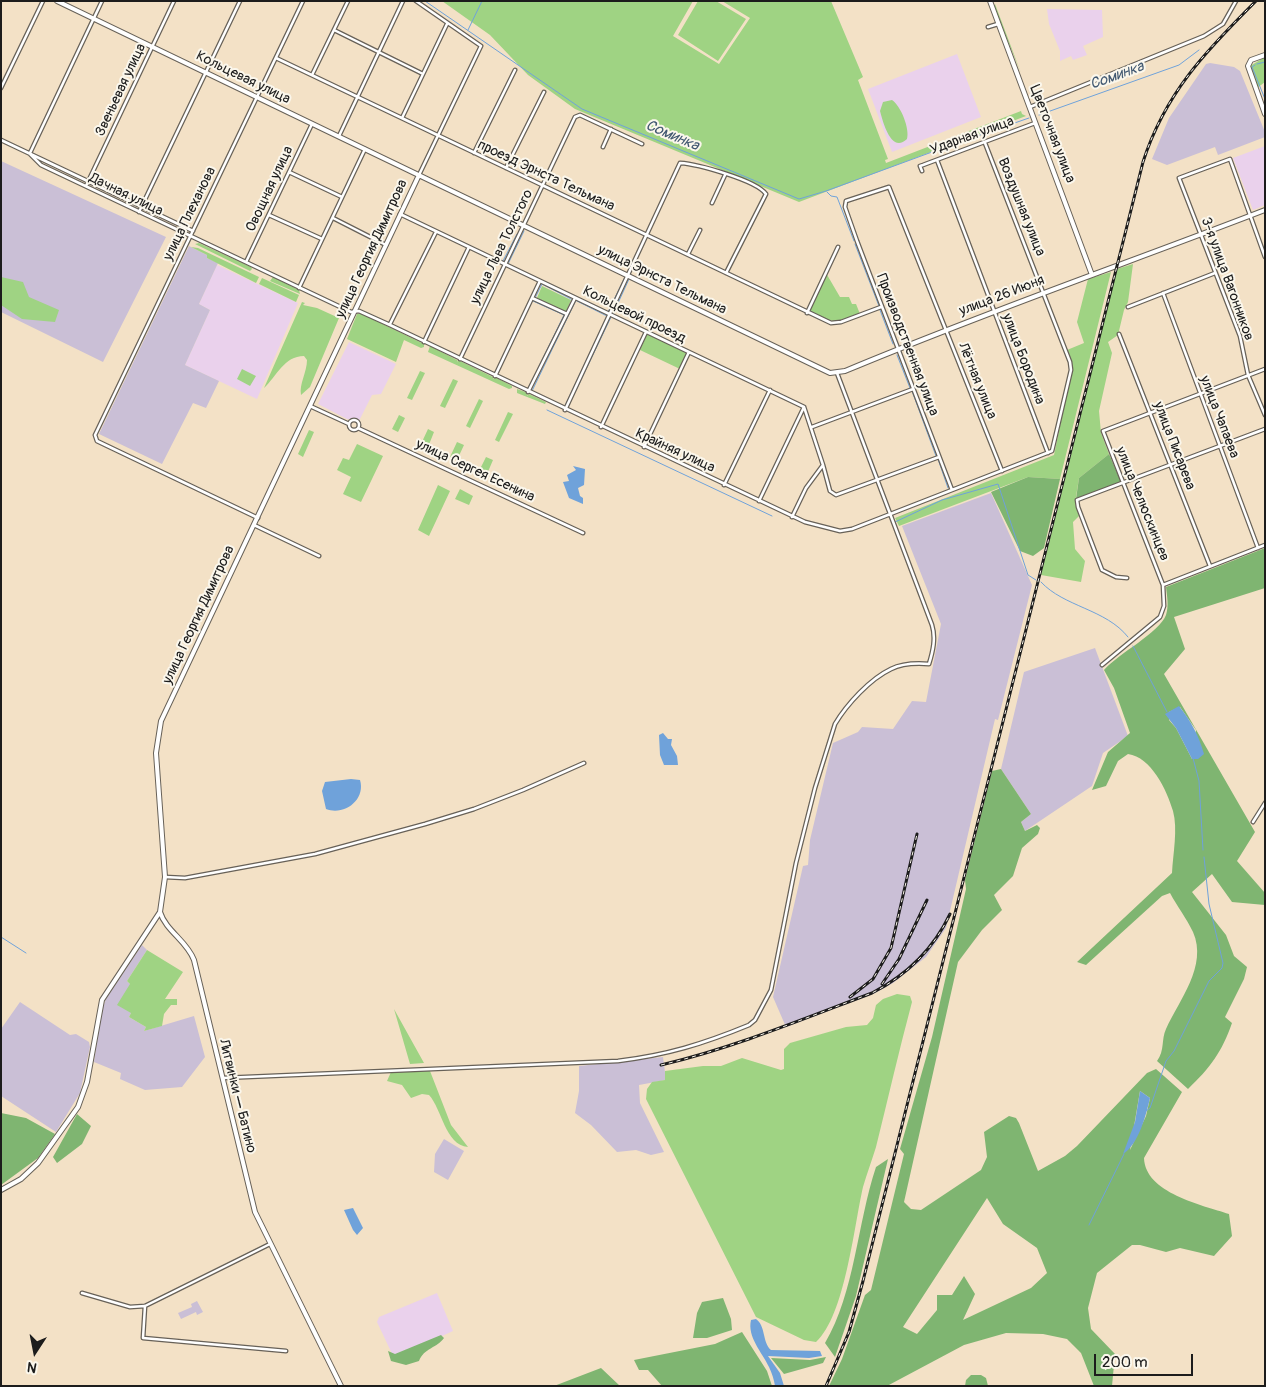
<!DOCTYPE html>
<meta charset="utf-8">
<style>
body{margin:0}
#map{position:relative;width:1266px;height:1387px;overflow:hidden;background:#f3e1c6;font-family:Pangolin,sans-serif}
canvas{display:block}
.frame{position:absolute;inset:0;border:2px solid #1c1c1c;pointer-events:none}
.north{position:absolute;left:10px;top:1327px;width:50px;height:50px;-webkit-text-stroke:4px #fbf7ec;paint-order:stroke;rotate:191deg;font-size:14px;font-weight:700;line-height:20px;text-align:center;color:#1c1c1c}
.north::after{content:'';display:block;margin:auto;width:18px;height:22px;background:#1c1c1c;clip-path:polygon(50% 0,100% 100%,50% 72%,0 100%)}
.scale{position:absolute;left:1094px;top:1354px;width:99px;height:22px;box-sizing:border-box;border:2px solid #1c1c1c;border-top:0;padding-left:6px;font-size:15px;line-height:18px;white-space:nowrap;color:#1c1c1c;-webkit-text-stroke:4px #fbf7ec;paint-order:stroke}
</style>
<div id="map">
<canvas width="1266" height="1387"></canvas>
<div class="frame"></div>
<div class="north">N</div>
<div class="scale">200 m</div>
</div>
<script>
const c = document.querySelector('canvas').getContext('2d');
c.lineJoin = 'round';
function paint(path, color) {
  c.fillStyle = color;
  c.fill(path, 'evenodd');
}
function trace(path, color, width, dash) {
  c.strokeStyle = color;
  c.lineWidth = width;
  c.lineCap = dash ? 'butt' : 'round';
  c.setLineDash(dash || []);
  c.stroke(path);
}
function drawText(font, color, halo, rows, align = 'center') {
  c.font = font + ' Pangolin,sans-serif';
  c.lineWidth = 4;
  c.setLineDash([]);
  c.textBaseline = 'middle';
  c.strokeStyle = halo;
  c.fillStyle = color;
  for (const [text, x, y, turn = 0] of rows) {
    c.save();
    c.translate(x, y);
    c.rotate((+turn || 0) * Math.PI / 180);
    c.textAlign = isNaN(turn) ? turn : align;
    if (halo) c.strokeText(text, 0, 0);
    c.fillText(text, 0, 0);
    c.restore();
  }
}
const built = new Path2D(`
 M1047 9 1102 10 1103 37 1083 46 1087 55 1073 60 1071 56 1060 61V51L1049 24Z
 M957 54 981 117 892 152 868 89Z
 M1265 146V205L1253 210 1233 158Z
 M217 265 298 303 257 399 185 365 210 310 199 304Z
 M349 342 396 364 381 394 372 395 359 421 347 419 318 404Z
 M437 1293 453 1331 394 1358 377 1322 379 1317Z`);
const industrial = new Path2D(`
 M1210 63 1234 67 1240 71 1265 132V137L1218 155 1215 147 1167 165 1152 159 1169 118 1206 64Z
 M1 161 166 237 103 362 1 312Z
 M189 246 207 255V258L218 263 199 304 210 310 185 365 219 381 206 408 193 403 162 464 99 434Z
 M991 493 1032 585 998 720 995 719 946 928 926 957 893 983 875 993 786 1027 773 997 803 866 808 865 810 840 833 743 858 732 862 727 893 729 912 701 926 702 941 624 902 526Z
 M1095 648 1128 736 1103 753 1092 786 1025 831 1021 822 1031 814 1001 769 1024 672Z
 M142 945 147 950 127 981 130 984 131 1013 129 1017 146 1027 144 1031 194 1016 205 1057 182 1087 145 1090 120 1079 121 1073 94 1062 101 1013 106 999Z
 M20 1002 70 1035 76 1034 89 1042 90 1047 80 1093 56 1132 1 1096V1029Z
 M663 1057 666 1080 639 1085 640 1103 664 1152 651 1155 636 1150 617 1152 591 1125 575 1113 579 1091V1066Z
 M444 1139 464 1151 448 1180 434 1172 435 1154Z
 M197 1301 203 1312 197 1315 196 1312 181 1319 178 1313 192 1307 191 1304Z`);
const green = new Path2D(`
 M442 1H693L673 36 719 64 750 18 722 1H831L863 77 858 80 888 159 885 160 886 163 1021 111 1022 114 1026 116 799 202 575 109 528 75 490 35Z
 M698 1H716L746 19 718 61 678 35Z
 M995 4 1021 73 994 7Z
 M1265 57V82L1257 88 1250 66Z
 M892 100C901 106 910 129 907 139 891 154 883 122 880 111L883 102Z
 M199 243 251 267 252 269 250 271 195 244Z
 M191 247 198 248 259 277 256 283 207 258V255Z
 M1133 264 1128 302 1124 310 1118 335 1108 342 1112 353 1099 411 1101 433 1109 454 1079 478 1075 503 1079 516 1073 522 1075 549 1085 561 1081 582 1041 575 1117 269Z
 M1111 272 1060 479 1028 477 899 526 895 518 1054 455 1072 368 1067 350 1084 343 1077 322 1088 279Z
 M826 273 840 297H849L852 304H856L860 314C834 324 834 323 809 312Z
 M1 277 23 282 29 297 59 310 55 322 22 319 1 305Z
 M273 277 299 290 300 294 270 281Z
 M262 278 299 295 296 302 259 284Z
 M542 286 571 300 566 312 537 298Z
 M302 302 305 303 303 305 317 308 339 318 310 387 301 395C299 384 307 372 307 360L304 356C284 356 277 376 264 388Z
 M357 314H362L424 344V347L421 348 404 340 396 362 347 339Z
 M647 334 687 353 680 369 640 350Z
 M430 346 457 360V362L458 360 493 377V379L495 377 512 386V388L509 389 428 352Z
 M242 369 256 376 250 386 237 379Z
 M420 371 425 373 412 400 407 398Z
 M453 379 458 381 445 408 440 406Z
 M517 389 528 393 527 396 529 394 546 402 545 404 517 393Z
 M479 399 483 401 470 428 466 426Z
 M508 412 513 414 499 442 495 440Z
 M399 415 405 418 398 432 392 429Z
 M428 429 434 432 428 447 421 444Z
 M309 430 314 432 303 457 298 454Z
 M457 442 464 445 457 460 450 457Z
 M357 444 383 456 361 502 343 494 351 477 337 470 343 458 349 460Z
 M486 457 493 460 487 474 479 471Z
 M438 485 450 491 429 536 418 530Z
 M460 489 473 496 469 505 455 499Z
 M147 950 183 972 165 999H177V1005H171L164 1014 162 1026 144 1031 146 1027 129 1017 131 1013 117 1005 130 984 127 981Z
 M897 994 910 996 912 1002C899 1050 888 1099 876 1147 872 1160 867 1173 863 1187 854 1226 845 1316 816 1342L804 1340 756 1317 646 1099 647 1089 652 1082 665 1080V1071L703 1066H721L742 1058 781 1070 784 1069V1049L790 1043 846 1027 867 1025 873 1018 876 1005 883 999Z
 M394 1009 424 1063 410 1064Z
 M430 1071 451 1125 468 1147C445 1145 442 1109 429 1095L422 1094 411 1098 402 1085 387 1081 391 1072Z`);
const forest = new Path2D(`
 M1109 454 1121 482 1076 499 1079 478Z
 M1028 477 1060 479 1044 548 1033 556 1020 551 991 492Z
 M1265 548V588L1174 617 1185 649 1164 674 1255 832 1237 861 1265 893V905L1232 902 1212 874 1192 892 1226 935 1234 956 1247 967 1244 979 1225 1017 1232 1023C1222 1052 1210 1068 1188 1089L1157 1061C1165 1050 1161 1040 1166 1029 1179 1000 1208 966 1193 932 1187 919 1177 906 1170 893L1162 896 1086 965 1077 962 1172 873C1173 854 1178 829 1173 811 1167 790 1151 757 1128 754L1118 761 1106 786 1092 790 1108 752 1130 733 1114 688 1104 670C1119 653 1159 633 1166 615 1169 606 1167 596 1166 587ZM1180 707 1196 730 1192 759 1176 728 1169 720V712Z
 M1001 769 1031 814 1021 822 1025 831 1037 825 1040 828 1038 834 1022 848 1013 876 994 895 1002 910 982 930 958 962 904 1202 911 1209 921 1210 981 1170 987 1157 984 1132 1009 1116 1016 1118 1019 1123 1038 1171 1065 1156 1077 1146 1147 1073 1156 1069 1182 1092 1144 1158C1145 1193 1202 1205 1229 1214L1232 1236 1214 1256 1180 1248 1166 1252 1140 1245H1132L1097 1273 1088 1308 1091 1329 1115 1354 1112 1386H1094L1081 1353 1067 1339 1043 1334 1006 1333 964 1345 887 1386H829L842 1359 865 1295 871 1290 904 1154 900 1149 932 1037 966 889 965 880 992 771ZM1140 1091 1150 1098 1146 1116 1130 1150ZM987 1198 1003 1224 1037 1248 1047 1273 1031 1288 963 1320 975 1294 964 1276 952 1295H937V1310L917 1334 903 1327Z
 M1 1113 26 1118 55 1134 38 1158 1 1185Z
 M77 1114 91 1126 82 1144 57 1163 53 1157Z
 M888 1159 856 1296 835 1357 825 1343C855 1292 857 1224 876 1167Z
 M723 1298 731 1319 732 1330 707 1338H693L697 1313 702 1302Z
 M742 1332 767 1371 772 1386H662L648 1370H639L634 1360 715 1344Z
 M441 1335 444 1338C437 1348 424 1348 419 1361L406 1365 391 1361 388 1351 395 1354Z
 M826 1357 823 1363 784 1374 771 1358 810 1360Z
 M601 1368 620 1386H554Z
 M971 1375H981L986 1378 988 1386H965L966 1380Z`);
const water = new Path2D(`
 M573 466 585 469 584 485 578 488 580 496 583 498V504L569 498 563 482 569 481 567 475 576 470Z
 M1179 706C1191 721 1199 736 1204 754L1198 759H1192L1176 728 1165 714Z
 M663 733 668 739H672L671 745 677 756 678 765H664L660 755 659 735Z
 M351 779 360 780C366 800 344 816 326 809L322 791 325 782Z
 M1140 1091 1150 1098C1146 1115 1139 1144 1123 1154L1135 1122Z
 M353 1208 363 1228 357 1235 353 1230 344 1210Z
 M756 1319C766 1326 762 1342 771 1350L820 1351 822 1356 809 1358 768 1356 780 1373 784 1386H775C774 1380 772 1373 769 1367 762 1352 747 1337 751 1320Z`);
const stream = new Path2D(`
 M425 1 582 109 799 199 826 191 932 152
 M468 30 482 1
 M1257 64 1265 62
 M1255 65 1252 67 1265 99
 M1039 115 1179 65 1199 50
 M937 150 1029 118
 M827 192 831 196 837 197 854 241
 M855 244 879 306
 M503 261 517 234
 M508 264 524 231
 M535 298 542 284 573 300
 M880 310 893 344
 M608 312 625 277
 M613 314 629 279
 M897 355 910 388
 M528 389 564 315 533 301
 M532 391 575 302
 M912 391 936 456
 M565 406 607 316 575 300
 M568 407 611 317
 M547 410 772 516
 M938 459 948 488
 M895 522 942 500 998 484 1028 575 1036 580
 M1041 582C1064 607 1106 609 1128 637
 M1133 646 1167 712
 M1193 758 1199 781 1203 850
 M1 937 26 953
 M1146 1111 1150 1108 1166 1061 1174 1051 1209 981 1222 968 1223 963 1209 904 1204 857
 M1089 1225 1124 1154`);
const street = new Path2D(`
 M416 1 481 46 419 175
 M988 27 998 24
 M334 30 423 74
 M276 58 831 323 841 322 881 307
 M312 75 348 1
 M1 88 43 1
 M1030 107 1204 36 1223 24 1236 1
 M402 118 447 24
 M339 136 403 1
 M1 140 193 231
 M603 147 611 129
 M30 153 102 1
 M474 153 515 70
 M30 154 41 165 351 312 359 311 390 325 805 522 840 531 852 529 1052 451 1071 370 1070 362 985 143
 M937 160 1048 453
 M506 168 544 92
 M922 171 920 166 923 165 1035 123
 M289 172 342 197
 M86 186 174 1
 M712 203 725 175
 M139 212 240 1
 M400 214 804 407 823 465 806 488 792 517
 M269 215 322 239
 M333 218 386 245
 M688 254 700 230
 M1265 257 1230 159 1179 178 1240 336 1248 375 1265 415
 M246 262 312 124
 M299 288 365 149
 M1163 293 1258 548
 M532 298 567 314
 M1128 307 1215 273
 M807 313 838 247
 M390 324 436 232
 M1119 334 1210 566
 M424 342 469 247
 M460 359 575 117 580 115 642 144
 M495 376 540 281
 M528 392 575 298
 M310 406 349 424
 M565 410 680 163C697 164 756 180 766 194L726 273
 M349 425a5 5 0 1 1 10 0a5 5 0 1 1-10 0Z
 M601 427 646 332
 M812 427 913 389
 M358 428 583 533
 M644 447 689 352
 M823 465 830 491 836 495 939 457
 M724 485 770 390
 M952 490 857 241 845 207 846 201 889 187 1002 471
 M759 501 804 407
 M258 518 97 441 95 435 303 1
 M254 525 319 556
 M1127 578 1116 577 1102 570 1078 507 1077 500 1265 429
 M1163 585 1265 545
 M1102 665 1160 617 1164 606 1163 585 1103 431 1265 369
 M1253 822 1265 803
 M165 877 185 878 315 854 425 824 474 809 523 790 584 763
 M223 1078 618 1061C667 1055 703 1044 749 1025L755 1020 771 990 796 863 815 788 835 724C847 704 870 679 891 669 903 663 916 663 929 664 933 651 936 638 932 625L837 373
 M82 1293 130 1307 145 1306 270 1244
 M145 1306 143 1338 286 1351`);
const secondary = new Path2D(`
 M57 1 830 373 845 371C983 313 1125 264 1265 210
 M990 1 1092 275
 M1265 55 1251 60 1248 66 1265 114
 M160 912C166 931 187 941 194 960L255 1212 341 1386
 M1 1190 21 1179 38 1163 78 1107 87 1082 102 1000 160 912 165 877 156 753 161 721 419 175`);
const rail = new Path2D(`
 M882 984 899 959 927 900
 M850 997 873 979 891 948 917 834
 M661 1065C733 1048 803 1019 872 993 907 975 933 950 950 914
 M826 1386 849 1332 863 1281 1143 162C1165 93 1206 51 1256 1`);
const streetNames = [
 ["Кольцевая улица",243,78,26],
 ["Звеньевая улица",121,90,-65],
 ["Цветочная улица",1052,134,69],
 ["Ударная улица",972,136,-20],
 ["проезд Эрнста Тельмана",546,176,25],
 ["Овощная улица",270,189,-65],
 ["Дачная улица",126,195,26],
 ["Воздушная улица",1021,207,68],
 ["улица Плеханова",190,214,-64],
 ["улица Льва Толстого",502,247,-64],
 ["улица Георгия Димитрова",372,249,-65],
 ["3-я улица Вагонников",1227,279,70],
 ["улица Эрнста Тельмана",662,280,26],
 ["улица 26 Июня",1002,296,-21],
 ["Кольцевой проезд",634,315,26],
 ["Производственная улица",907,345,69],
 ["улица Бородина",1023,359,69],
 ["Лётная улица",977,381,68],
 ["улица Чапаева",1219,417,69],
 ["улица Писарева",1174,446,69],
 ["Крайняя улица",675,451,25],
 ["улица Сергея Есенина",475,471,25],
 ["улица Челюскинцев",1142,504,68],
 ["улица Георгия Димитрова",199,615,-65],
 ["Литвинки — Батино",237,1096,76]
];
const waterNames = [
 ["Соминка",1117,76,-20],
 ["Соминка",672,136,23]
];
paint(built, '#ead1ec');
paint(industrial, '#cabfd6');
paint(green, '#9fd383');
paint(forest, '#7fb571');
paint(water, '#6fa2da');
trace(stream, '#6fa2da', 1);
trace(street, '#676158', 5);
trace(secondary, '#676158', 6);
trace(street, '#fff', 2.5);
trace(secondary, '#fff', 4);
trace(rail, '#1c1c1c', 3);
trace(rail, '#fbf7ec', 1, [4]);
drawText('14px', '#1c1c1c', '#fbf7ec', streetNames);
drawText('italic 15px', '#415871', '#fbf7ec', waterNames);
</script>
